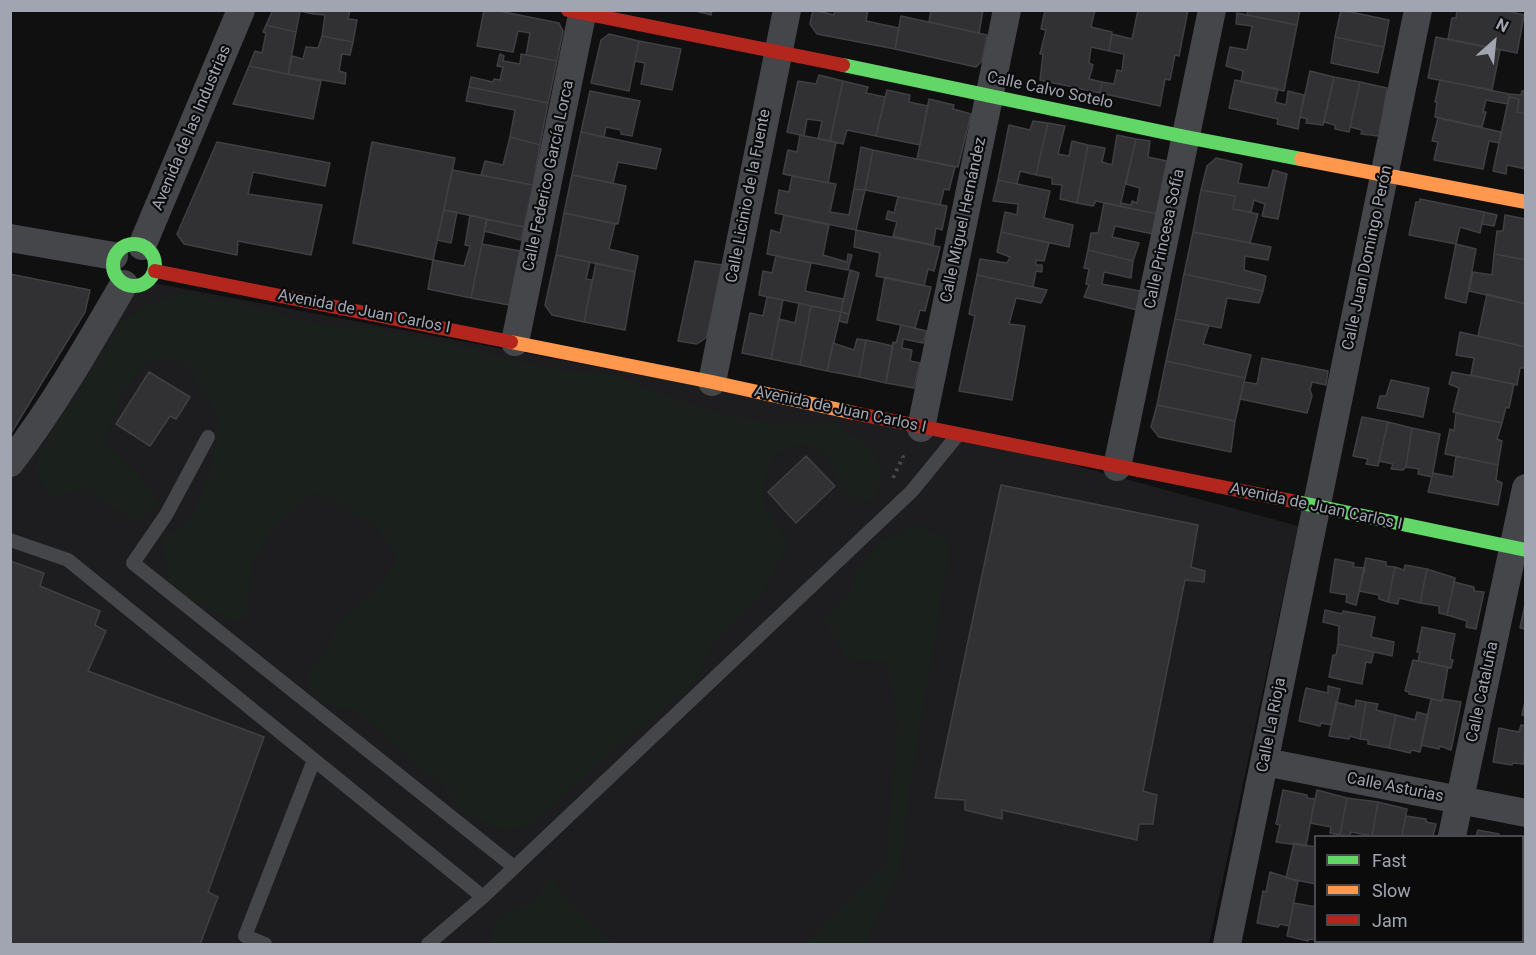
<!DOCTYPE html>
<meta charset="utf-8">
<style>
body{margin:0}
#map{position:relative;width:1536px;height:955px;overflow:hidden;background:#101011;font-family:Roboto,sans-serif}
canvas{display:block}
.frame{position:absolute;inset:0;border:12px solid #a1a5b2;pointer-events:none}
.legend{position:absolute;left:1314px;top:835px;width:210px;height:108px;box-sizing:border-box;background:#0b0b0c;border:2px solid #47494e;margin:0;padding:8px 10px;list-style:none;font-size:18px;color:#a1a5b2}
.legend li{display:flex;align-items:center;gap:12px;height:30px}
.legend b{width:30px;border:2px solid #47494e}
.north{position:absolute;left:1464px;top:12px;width:60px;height:60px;-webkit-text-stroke:4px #0b0b0c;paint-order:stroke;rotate:27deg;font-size:16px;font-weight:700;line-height:24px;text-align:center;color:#a1a5b2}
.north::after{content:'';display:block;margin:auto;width:21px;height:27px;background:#a1a5b2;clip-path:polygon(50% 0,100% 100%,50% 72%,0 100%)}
</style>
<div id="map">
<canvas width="1536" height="955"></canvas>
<div class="frame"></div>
<ul class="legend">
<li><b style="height:8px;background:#63d668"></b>Fast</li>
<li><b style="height:8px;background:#ff974d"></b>Slow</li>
<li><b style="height:8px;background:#b3261e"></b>Jam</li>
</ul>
<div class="north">N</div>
</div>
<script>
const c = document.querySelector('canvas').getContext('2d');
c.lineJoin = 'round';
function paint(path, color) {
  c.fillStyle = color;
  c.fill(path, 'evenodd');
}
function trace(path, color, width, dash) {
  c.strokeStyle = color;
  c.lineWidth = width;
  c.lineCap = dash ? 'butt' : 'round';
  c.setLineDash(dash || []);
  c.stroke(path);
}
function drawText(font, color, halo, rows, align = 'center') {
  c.font = font + ' Roboto,sans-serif';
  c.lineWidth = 4.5;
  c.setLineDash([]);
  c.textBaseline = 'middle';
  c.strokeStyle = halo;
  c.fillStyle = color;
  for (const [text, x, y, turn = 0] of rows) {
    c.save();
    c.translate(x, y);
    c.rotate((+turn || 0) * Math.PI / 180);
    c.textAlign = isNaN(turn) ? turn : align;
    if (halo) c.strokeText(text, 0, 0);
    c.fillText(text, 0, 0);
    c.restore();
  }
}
const built = new Path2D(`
 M148 282 975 438 1298 526 1209 944H11L10 463 137 287Z`);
const green = new Path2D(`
 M178 293 238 303 320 325 389 330 553 369 615 375 671 398 713 411 769 423H834L870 446 883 480 870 501 846 494 828 457 806 442 773 455C752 500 762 505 788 543L759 597 711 645 697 679 608 755 532 824 505 831 464 813 441 784 402 752 358 711 316 702 306 676 327 650 340 621 377 590 398 559 376 526 332 498 312 492 272 529 251 566 248 609 236 622 170 588 161 539 190 521 210 474 219 416 183 362 150 358 120 395 104 440 137 473 159 505 134 522 85 487 54 499 34 470 41 450 120 324 144 307Z
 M919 524 947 540V562L913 765 899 871 864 944H805L886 866 898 720 887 662 846 658 823 617 845 600 859 568 883 540Z
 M550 877 585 919 614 944H489L499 916 535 901Z`);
const building = new Path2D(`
 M273 10H314L313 14 300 11 296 32 266 25Z
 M314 10H350L348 19 357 20 353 42 322 36 325 15 313 14Z
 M484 10H494L559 23 563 31 557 61 526 55 530 33 518 31 513 52 477 46Z
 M692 10H712L711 15Z
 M813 10 834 15 835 10H868L866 21 899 28 895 49 817 34 810 24Z
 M931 10H983L979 33 929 22Z
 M1045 10H1095L1091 27 1112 32 1109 51 1091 47 1089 63 1093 65 1089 79 1102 82 1100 93 1040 80 1043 54H1040L1046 30 1041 29Z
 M1138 10H1188L1179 56 1175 55 1170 80 1165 79 1160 106 1100 93 1102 82 1114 84 1117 70 1122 71 1124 54 1109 51 1112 34 1132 39Z
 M1248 10H1300L1297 25 1247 15Z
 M1341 10 1389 20 1384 47 1335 37Z
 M1457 10H1503L1524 15 1517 53 1448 39 1452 18H1456Z
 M1237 13 1297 25 1284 91 1241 82 1243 71 1226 66 1230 47 1247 50 1252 26 1236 24Z
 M901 16 987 35 982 61 976 67 895 49Z
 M266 25 296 32 288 74 249 66 255 51 262 53 266 33 263 32Z
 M609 34 639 41 629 91 591 83 601 40Z
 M322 36 353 42 350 55 342 54 339 71 346 73 345 84 288 74 292 56 303 59 306 47 318 48Z
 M1335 37 1384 47 1378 73 1331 63Z
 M1436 37 1500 50 1492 90 1428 78Z
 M639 41 681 49 672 90 641 84 645 63 635 61Z
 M500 54 504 56 503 61 520 64 521 54 557 61 548 103 469 87 471 77 493 82 494 79 500 80 503 67 497 66Z
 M249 66 321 81 313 119 233 104Z
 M1310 71 1334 77 1323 125 1306 123 1307 119 1300 117Z
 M819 75 843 81 830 141 818 139 822 121 807 119 804 136 787 132 798 81 816 84Z
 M1334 77 1360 82 1349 132 1335 129V125L1324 122Z
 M1235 80 1278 89 1275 102 1286 105 1288 91 1304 95 1298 129 1277 124 1278 119 1229 108Z
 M1440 80 1509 94 1508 104 1486 100 1483 112H1486L1482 127 1435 117 1437 102H1435Z
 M843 81 868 87 866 93 885 97 876 136 847 130 843 144 830 141Z
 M1360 82 1387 88 1379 136 1361 134 1362 130 1350 127Z
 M469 87 548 103 540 145 510 137 515 110 466 101Z
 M887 90 910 95 909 102 928 106 920 145 876 136Z
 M590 91 640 101 632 136 621 134V130L606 127 604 137 581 132Z
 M1522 91H1526V114L1517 112 1519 99 1509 97V94L1521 95Z
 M1509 97 1519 99 1517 112 1526 114V169L1507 165 1506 174 1493 171Z
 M929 99 954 105 953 109 971 114 958 167 917 159Z
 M1438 118 1501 132 1499 143 1489 141 1483 169 1434 160 1438 142 1432 141Z
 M1033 121 1048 123 1036 175 1020 171 1017 184 998 180 1009 125 1030 130Z
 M1048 123 1065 126 1058 154 1069 156 1072 141 1088 145 1077 203 1060 199 1062 185 1052 184V178L1036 175Z
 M581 132 661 149 656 169 618 162 613 183 572 175Z
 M800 135 836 142 828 183 783 174 788 150 797 152Z
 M1117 135 1136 139 1120 206 1096 201 1093 206 1077 203 1088 145 1105 148 1102 162 1112 165Z
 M510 137 540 145 533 185 481 175 485 161 503 165Z
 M1136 139 1150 141 1148 157 1167 161 1157 214 1120 206 1121 203 1131 205 1132 201 1137 203 1140 188 1126 184Z
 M217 142 330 163 325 186 253 172 248 194 322 205 311 255 238 241 237 255 184 244 177 234Z
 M372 142 455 158 433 260 353 243Z
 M861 147 873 150 865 190 854 189Z
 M873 150 955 167 949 190 944 189 940 205 865 190Z
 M1216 158 1242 164 1238 183 1268 188 1273 170 1287 174 1278 219 1262 216 1265 204 1254 200 1251 212 1233 209 1235 196 1201 190 1207 166Z
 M452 170 533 185 524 227 444 210Z
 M572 175 626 186 618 224 564 213Z
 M792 176 836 184 830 212 849 215 854 189 865 190 856 230 775 213 779 190 789 192Z
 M998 180 1050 191 1044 218 1073 225 1069 247 1001 232 1005 212 1017 215 1018 204 993 201Z
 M1201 190 1235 196 1233 209 1258 214 1250 243 1193 232Z
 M898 197 947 206 942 230 936 228 933 245 893 236 897 222 886 219 888 211 894 213Z
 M1420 199 1484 212 1480 233 1460 227 1456 244 1409 235 1416 202H1420Z
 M1104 203 1157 214 1153 234 1115 226 1112 237 1139 243 1133 261 1088 250 1091 233H1098Z
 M444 210 457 212 451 243 437 240Z
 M1484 212 1497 215 1494 226 1482 224Z
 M564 213 615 224 609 249 638 256 635 272 556 255Z
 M470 215 487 219 471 298 428 289 433 260 464 266 470 246 465 245Z
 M784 215 829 225 823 255 847 262 848 254 852 255 848 270 767 254 771 230 780 233Z
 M1505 215 1526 219V260L1494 254 1497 231H1503Z
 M487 219 524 227 521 240 484 231Z
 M856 230 940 247 934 271 928 269 924 286 876 276 880 253 854 247Z
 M1001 232 1049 243 1044 261 1036 260V265H1042V272L1036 271 1033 287 977 275 980 259 1007 263 1010 257 997 252Z
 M1193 232 1271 247 1268 260 1245 256 1244 270 1266 276 1263 291 1184 274Z
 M482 244 520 251 509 305 471 298Z
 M1456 244 1476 249 1466 303 1445 298Z
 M1088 250 1133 261 1131 278 1104 272 1102 284 1140 291 1137 310 1084 297 1089 285 1086 284 1089 269 1084 268Z
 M1494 254 1526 260V304L1469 291 1473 272 1492 275Z
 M556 255 590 262 586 279 592 280 584 322 552 315 545 305Z
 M776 256 811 263 805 291 843 299 841 312 759 295 763 271 772 273Z
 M695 261 722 265 707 337 697 344 678 341Z
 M596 263 635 272 625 330 584 322Z
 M850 270 859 273 849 314 841 312Z
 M10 274 90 290 85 312 10 435Z
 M1184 274 1263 291 1259 303 1227 298 1221 328 1175 319Z
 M977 275 1047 290 1041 303 1016 298 1009 324 1025 326 1012 400 959 391 975 316 969 314Z
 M885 277 931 287 925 311 920 310 915 328 877 320Z
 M1487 294 1526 304V347L1478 336Z
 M767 297 783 300 771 359 742 353 750 313 763 316Z
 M799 303 811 306 800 365 771 359 779 319 795 323Z
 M811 306 841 312 827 371 800 365Z
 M841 312 849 314 847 323 839 321Z
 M1175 319 1209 325 1203 344 1251 355 1245 378 1166 361Z
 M901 325 927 331 923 343 903 339 902 348 912 350 910 361 920 363 914 388 886 383 893 342 896 343Z
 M1460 332 1526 347 1524 368H1520L1517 385 1471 375 1474 358 1456 355Z
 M857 339 866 340 859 377 827 371 833 343 854 350Z
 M866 340 893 346 886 383 859 377Z
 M1262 358 1328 371 1326 385 1312 382 1310 390 1312 396 1307 413 1240 399 1244 382 1257 384Z
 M1166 361 1245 378 1235 421 1157 405Z
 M149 372 190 397 176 419 170 416 150 446 116 424Z
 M1452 372 1514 384 1509 408 1506 407 1502 423 1453 412 1459 388 1449 384Z
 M1391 380 1429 388 1423 417 1377 408 1380 396H1386Z
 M1157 405 1235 421 1231 452 1159 437 1151 427Z
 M1456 413 1502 423 1497 439 1502 441 1498 465 1445 454 1450 429 1454 431Z
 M1362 417 1388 422 1378 466 1366 464 1368 459 1353 456Z
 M1388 422 1412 428 1406 467 1403 470 1391 469 1393 464 1379 461Z
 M1412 428 1440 434 1432 477 1418 474 1419 469 1406 467Z
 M806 456 835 486 796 523 768 492Z
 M1456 456 1498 465 1496 480 1502 483 1498 505 1428 492 1433 473 1453 477Z
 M1001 485 1198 525 1191 567 1205 571 1204 582 1185 580 1143 791 1157 795 1153 824H1139L1137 840 1002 810V819L965 810V800L935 798Z
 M1366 558 1386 562V566L1395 567 1388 602 1379 599V595L1359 591Z
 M1335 559 1354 563 1353 567 1365 568 1356 605 1346 602 1347 595 1330 592Z
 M10 561 44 573 40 586 100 611 95 625 106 631 88 671 264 737 208 892 218 897 200 944H10Z
 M1405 565 1427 569 1420 603 1399 598 1398 604 1388 602 1395 567 1404 570Z
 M1427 569 1455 578 1447 615 1439 613V606L1420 603Z
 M1454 582 1474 587V591L1484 592 1476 629 1466 627 1467 621 1447 615Z
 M1526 600V629L1520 628Z
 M1325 610 1342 614 1343 611 1375 617 1371 637 1394 642 1392 656 1338 644 1339 626 1323 622Z
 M1422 627 1455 634 1450 659 1453 660 1451 668 1418 661 1420 652H1417Z
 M1338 644 1374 652 1371 663 1366 662 1362 684 1329 677 1333 655H1336Z
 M1413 660 1448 667 1442 701 1409 694V692L1405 691Z
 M1328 686 1340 689 1332 725 1321 723 1320 726 1299 721 1306 688 1328 693Z
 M1526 697V716L1522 715Z
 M1431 699 1442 701 1443 699 1461 702 1451 750 1440 746 1439 749 1421 745Z
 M1356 700 1366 702 1360 739 1350 736 1349 739 1329 736 1336 702 1355 707Z
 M1366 702 1378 704 1376 710 1396 715 1389 748 1368 744V740L1360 739Z
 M1417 712 1428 715 1420 752 1411 750 1410 753 1389 748 1396 715 1415 720Z
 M1521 725 1526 726 1524 764 1513 763 1512 765 1493 762 1499 728 1519 732Z
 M1283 790 1307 795V798L1315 799 1306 846 1276 842 1280 825 1276 824Z
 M1317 790 1347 798 1340 835 1330 833 1331 827 1310 823Z
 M1347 798 1378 802 1372 836 1351 832 1350 836 1340 835Z
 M1378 802 1407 809 1402 836H1372Z
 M1406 816 1426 819V822L1436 824 1433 836H1402Z
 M1478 830 1499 834 1498 836H1500H1476Z
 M1522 839 1526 840V872L1522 871Z
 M1294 843 1316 847V884L1286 878Z
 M1270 872 1298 881 1289 926 1280 924 1278 927 1257 923 1263 891 1266 892Z
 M1294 903 1316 907V940L1309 939 1308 941 1287 936Z
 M1317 942H1349V944H1317Z
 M1349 942H1380V944H1349Z
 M1380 942H1412V944H1380Z
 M1455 942H1485V944H1454Z
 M1485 942H1508L1516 943 1485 944Z`);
const path = new Path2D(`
 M893 478 903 457 902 456`);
const lane = new Path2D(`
 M208 437 166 515 133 563 514 867
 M10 540 68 560 483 897
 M265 944 245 936 314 760
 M428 944 483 897 912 491 956 437`);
const street = new Path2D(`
 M10 238 114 256
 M142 246 241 10
 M515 342 583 10
 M712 382 787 10
 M921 428 1007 10
 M10 463C53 407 88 346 124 284
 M1117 467 1212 10
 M1265 762 1526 813
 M1452 836 1526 488
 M1227 944 1418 10
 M1429 944 1430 942`);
const fast = new Path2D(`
 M843 65 1186 137 1301 159
 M113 265a21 21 0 1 1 42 0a21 21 0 1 1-42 0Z
 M1297 502 1526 550`);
const slow = new Path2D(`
 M1301 159 1526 202
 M511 342 712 382 854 413`);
const jam = new Path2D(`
 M568 10 843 65
 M155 271 511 342
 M854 413 1297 502`);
const streetNames = [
 ["Calle Calvo Sotelo",1050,91,12],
 ["Avenida de las Industrias",192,128,-67],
 ["Calle Federico García Lorca",549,176,-78],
 ["Calle Licinio de la Fuente",749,196,-79],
 ["Calle Miguel Hernández",964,220,-78],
 ["Calle Princesa Sofía",1165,239,-78],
 ["Calle Juan Domingo Perón",1368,258,-78],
 ["Avenida de Juan Carlos I",364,312,11],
 ["Avenida de Juan Carlos I",840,410,12],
 ["Avenida de Juan Carlos I",1316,507,12],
 ["Calle Cataluña",1483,692,-78],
 ["Calle La Rioja",1272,725,-79],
 ["Calle Asturias",1395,788,11]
];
paint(built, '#1d1d1f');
paint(green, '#1a211c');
paint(building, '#313133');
trace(building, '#404044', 1.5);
trace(path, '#46474b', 4, [3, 4.5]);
trace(lane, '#454649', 14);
trace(street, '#454649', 28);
trace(fast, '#63d668', 14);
trace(slow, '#ff974d', 14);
trace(jam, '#b3261e', 14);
drawText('16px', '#a1a5b2', '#0b0b0c', streetNames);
</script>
